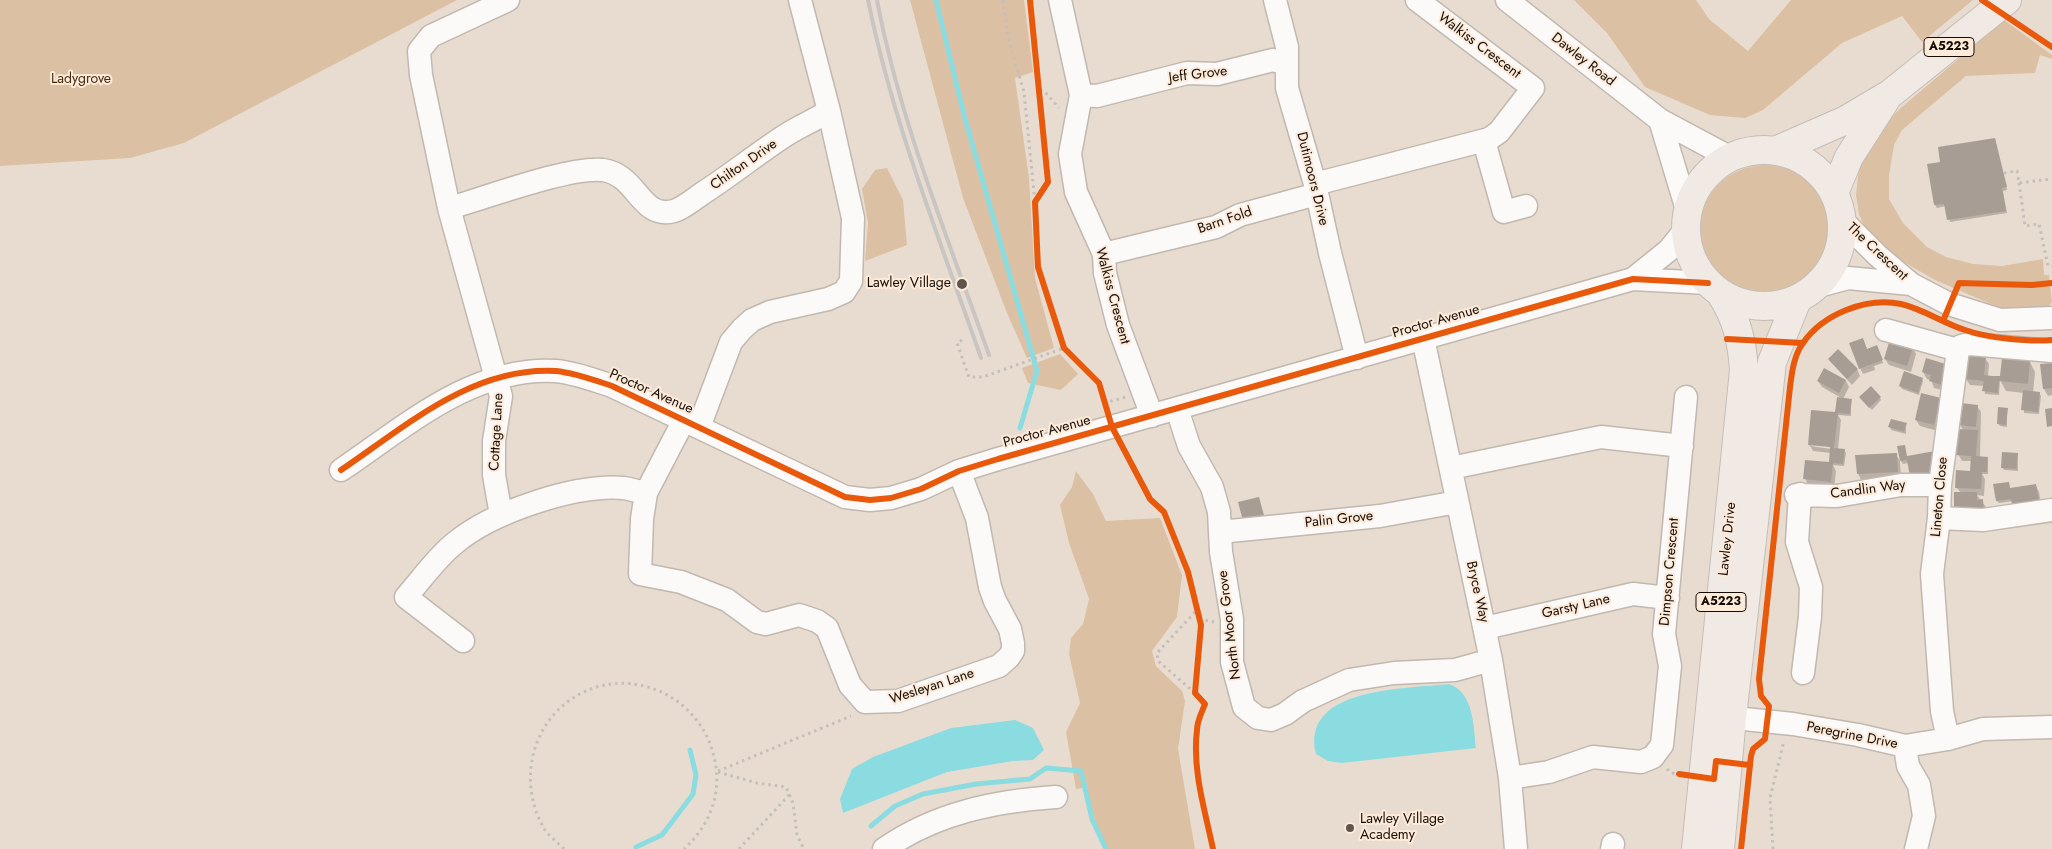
<!DOCTYPE html>
<style>
body{margin:0}
canvas{display:block;background:#e8dcd0}
</style>
<canvas width="2052" height="849"></canvas>
<script>
const c = document.querySelector('canvas').getContext('2d');
c.lineJoin = 'round';
function paint(path, color) {
  c.fillStyle = color;
  c.fill(path, 'evenodd');
}
function trace(path, color, width, dash) {
  c.strokeStyle = color;
  c.lineWidth = width;
  c.lineCap = dash ? 'butt' : 'round';
  c.setLineDash(dash || []);
  c.stroke(path);
}
function drawText(font, color, halo, rows, align = 'center') {
  c.font = font + ' Jost,sans-serif';
  c.lineWidth = 4;
  c.setLineDash([]);
  c.textBaseline = 'middle';
  c.strokeStyle = halo;
  c.fillStyle = color;
  for (const [text, x, y, turn = 0] of rows) {
    c.save();
    c.translate(x, y);
    c.rotate((+turn || 0) * Math.PI / 180);
    c.textAlign = isNaN(turn) ? turn : align;
    if (halo) c.strokeText(text, 0, 0);
    c.fillText(text, 0, 0);
    c.restore();
  }
}
const green = new Path2D(`
 M0 0H457L184 143 130 158 0 166Z
 M910 0H1024L1033 72 1015 78 1029 178 1035 278 1054 348 1027 358 1007 313 963 198Z
 M1574 0H1696L1709 19 1748 51 1791 0H1973L1922 42 1902 16 1842 43 1763 110 1745 118 1710 115 1645 87 1607 33Z
 M2004 20 2052 55V59L2040 55 2035 73 1966 76 1902 130 1894 145 1889 176V199L1903 223 1927 247 1946 257 1973 264 2002 266 2043 259 2044 275H2049L2052 302 2045 312 2007 311 1935 280 1897 258 1866 230 1859 214 1856 195 1859 167 1876 132 1902 107Z
 M1700 230a65 65 0 1 1 130 0a65 65 0 1 1-130 0Z
 M887 168 903 200 907 245 865 261 868 223 862 189 875 170Z
 M1060 354 1078 374 1061 390 1028 383 1022 368Z
 M1076 471 1093 494 1106 521 1160 518 1182 575 1177 617 1152 651 1156 666 1182 691 1185 701 1178 749 1195 849H1106L1083 788 1076 789 1066 732 1080 703 1069 654 1071 638 1083 624 1089 599 1069 543 1060 505 1072 487Z`);
const water = new Path2D(`
 M1449 684C1474 693 1473 724 1476 748L1342 763 1328 761 1316 754C1300 687 1405 689 1449 684Z
 M1015 720 1033 728 1044 750 1033 760 1013 761 947 772 843 813 840 799 852 769 873 757 951 728Z`);
const shadow = new Path2D(`
 M1995 139 2007 190 2003 191 2007 213 1950 222 1946 206 1937 208 1935 205 1929 165 1942 163Z
 M1862 340 1868 350 1878 349 1883 363 1874 366 1875 370 1863 374 1860 368Z
 M1913 348 1916 354 1911 372 1889 365 1885 359Z
 M1985 358 1989 364 1988 376 1999 377 2030 362 2035 372 2033 393H2039L2041 396 2039 414 2024 413V393L2006 391 2000 380 1999 395 1985 394 1984 386 1970 385 1966 379Z
 M1829 360 1857 369 1860 376 1852 385Z
 M1926 360 1949 392 1934 388 1931 380 1927 379 1923 372Z
 M2052 364V395L2048 396 2044 389 2042 365Z
 M1825 369 1846 381 1849 387 1843 399 1822 387 1818 381Z
 M1922 379 1923 381 1919 395 1902 389 1900 386Z
 M1880 398 1881 400 1872 410 1862 400Z
 M1940 399 1938 431 1920 426 1916 420Z
 M1851 400V416L1838 415 1841 420 1838 449 1844 450 1846 453 1844 466 1833 465 1836 471 1834 488 1808 485 1805 478 1831 464V453L1813 451 1809 444 1837 412ZM1812 444 1831 446V449L1811 446Z
 M1977 406 1981 412 1980 457 1987 458 1988 461V474H1982L1985 479 1984 496 1977 495 1986 507 1987 523 1956 487 1971 472 1972 461H1962L1958 454 1964 431 1960 425Z
 M2007 409V427L2000 426 1998 423Z
 M1906 424V434L1891 430 1890 427Z
 M1899 447 1907 457 1941 478 1915 483 1909 463 1903 464 1901 461Z
 M2017 454 2018 471 2004 470 2002 467Z
 M1896 455 1900 461 1901 478 1861 480 1858 473Z
 M2008 483 2010 489 2036 486 2039 492 2043 513 2013 501 1999 503 1997 501Z`);
const stream = new Path2D(`
 M936 0 964 115 1037 371 1020 428
 M871 826 895 806 923 794 976 784 1030 779 1046 768 1081 771 1092 819 1106 849
 M636 847 662 835 693 794 696 775 690 750`);
const building = new Path2D(`
 M1995 138 2007 187 2002 188 2006 211 1947 220 1944 204 1934 205 1927 164 1940 162 1938 147Z
 M1863 338 1867 349 1877 345 1883 360 1859 369 1849 343Z
 M1890 339 1913 347 1907 366 1884 359Z
 M1838 349 1858 369 1847 379 1828 359Z
 M1967 355 1986 356 1984 375 1992 376H2000L2002 358 2030 361 2028 384 1999 381 1998 393 1982 391 1984 381 1965 379Z
 M1926 358 1952 366 1945 386 1929 381 1931 375 1922 372Z
 M2052 363V388L2043 389 2040 364Z
 M1824 368 1846 380 1839 393 1817 381Z
 M1904 371 1923 378 1918 393 1899 386Z
 M1871 386 1881 397 1869 408 1859 397Z
 M2023 390 2040 392 2038 412 2021 410Z
 M1921 393 1941 398 1934 425 1915 420Z
 M1837 397 1852 399 1850 414 1838 413 1834 448 1845 449 1843 464 1833 463 1831 482 1803 479 1805 460 1829 462 1830 447 1808 445 1811 410 1835 412Z
 M1961 403 1978 405 1976 427 1959 425Z
 M1998 407 2008 408 2006 425 1997 424Z
 M2052 408V426L2047 427 2045 409Z
 M1891 419 1907 423 1904 432 1888 427Z
 M1958 429 1978 430 1976 456 1988 457 1987 472H1982L1981 489 1955 488 1956 470 1970 471 1971 456 1956 455Z
 M1905 445 1907 456 1935 451 1938 472 1910 477 1907 460 1900 461 1897 446Z
 M2002 452 2018 453 2017 469 2001 468Z
 M1897 453 1898 472 1857 474 1855 455Z
 M2009 482 2010 488 2036 484 2040 507 2013 511 2011 499 1996 501 1993 484Z
 M1954 492H1977V500L1983 499 1984 517H1954Z
 M1259 497 1265 519 1244 525 1238 502Z`);
const path = new Path2D(`
 M1003 0 1009 41 1024 92 1035 202
 M1040 90 1045 92 1059 108
 M2004 173 2017 171 2019 183 2052 179
 M2019 183 2025 226 2039 224 2048 266H2052
 M962 340 957 343 969 377H983L1064 348
 M1104 403 1126 397
 M1199 619 1214 622
 M1195 693 1158 661 1157 653 1197 610
 M1667 769 1671 773 1679 774
 M718 771 851 716
 M718 772 757 783 786 787 793 803 797 835 804 849
 M564 849C558 843 550 837 545 830 517 784 530 722 578 695 633 664 701 698 714 757 723 793 710 825 684 849
 M739 849 790 794
 M1773 849 1770 798 1784 741`);
const minor = new Path2D(`
 M1060 0 1081 95 1070 154 1076 192 1104 254 1105 273 1118 325 1152 416
 M1275 0 1287 47V88L1315 184 1330 253 1357 358
 M1507 0 1660 120 1731 158
 M1081 95 1097 96 1187 73 1217 74 1273 60 1286 64
 M1660 120 1688 213
 M1484 141 1504 212 1526 206
 M1315 184 1489 139 1499 132 1533 88 1417 0
 M449 208C486 198 569 166 603 170 638 175 640 220 674 211 684 208 694 199 703 193 731 175 758 153 786 135 800 126 815 120 829 111
 M1842 220 1877 255 1911 284 1949 304 2000 320 2052 318
 M1104 254 1216 227 1240 215 1317 194
 M1633 279 1669 250 1686 229
 M1818 286 1848 278 1911 284
 M1886 330 1958 350
 M1423 338 1491 660 1510 778 1516 849
 M1177 409 1189 446 1212 487 1219 512 1221 552 1232 619V662L1244 707 1258 718 1271 720 1285 714 1303 701 1349 680 1394 673 1455 670 1491 660
 M684 420 646 493 642 519 640 574 681 582 727 600 757 622 766 624 799 615 817 621 827 628 850 685 865 702 898 701 999 666 1009 657 1013 651V643L1010 629 995 601 990 587 977 518 959 471
 M699 427 731 342 742 329 752 320 770 312 828 299 844 292 851 281 853 218 829 111 800 0
 M1451 468 1601 437 1682 446
 M341 470C406 426 473 366 556 371 576 373 594 380 612 386L845 497 870 500 891 498 921 489 959 471 998 459 1633 279 1708 283
 M1800 494 1797 542 1811 587 1810 617 1803 673
 M1796 495 1837 496 1901 485H1940
 M501 515 494 475V441L501 396 449 208 421 75 419 51 431 36 508 0
 M1939 518 1983 520 2052 510
 M1220 532 1380 516 1457 502
 M1485 628 1633 594 1668 598
 M463 641 406 597C422 579 436 558 455 543 492 512 575 484 624 488 631 489 639 492 646 493
 M1715 716 1793 724 1858 735 1905 746 1948 739 1983 729 2052 727
 M1948 739 1942 711 1932 574 1939 518 1940 485 1958 350 1961 346 1970 344 2052 351
 M1905 746 1908 766 1919 785 1924 816 1916 849
 M1510 778 1549 772 1593 757 1641 762 1653 757 1662 745 1670 666 1664 634 1686 397
 M884 849C936 813 995 801 1056 797
 M1612 849 1613 844`);
const major = new Path2D(`
 M1686 228a78 78 0 1 1 156 0a78 78 0 1 1-156 0Z
 M1775 151 1846 120 1890 94 2007 0
 M1834 193 1849 157 1885 101
 M1696 849 1744 370C1742 341 1737 319 1721 294
 M1720 849 1732 717 1772 362 1797 300`);
const rail = new Path2D(`
 M868 0C893 123 940 240 981 358
 M877 0C900 122 948 238 989 355`);
const cycleway = new Path2D(`
 M1030 0 1048 182 1035 202 1038 267 1064 348 1099 383 1112 427 1150 499 1164 512 1188 572 1201 625 1195 693 1205 704C1202 712 1197 721 1197 730 1192 770 1205 810 1213 849
 M1982 0 2052 47
 M1943 321 1959 283 2032 285 2052 283
 M1727 339 1803 343
 M341 470C406 426 473 366 556 371 576 373 594 380 612 386L845 497 870 500 891 498 921 489 959 471 998 459 1633 279 1708 283
 M1679 774 1714 779 1716 761 1749 765
 M1741 849 1751 756 1753 749 1765 739 1769 706 1761 696 1759 679 1790 387C1792 372 1794 355 1803 343 1823 314 1866 297 1901 304 1923 309 1943 323 1965 330 1987 338 2029 342 2052 340`);
const markers = [
 [962,284,6,"#5e554d"],
 [1350,828,5,"#5e554d"]
];
const shields = [
 [1949,47,50],
 [1721,602,50]
];
const shieldNames = [
 ["A5223",1949,47],
 ["A5223",1721,602]
];
const streetNames = [
 ["Walkiss Crescent",1479,46,37],
 ["Dawley Road",1583,60,38],
 ["Jeff Grove",1198,75,-7],
 ["Chilton Drive",744,165,-35],
 ["Dutimoors Drive",1312,179,76],
 ["Barn Fold",1225,221,-19],
 ["The Crescent",1877,252,43],
 ["Walkiss Crescent",1112,296,75],
 ["Proctor Avenue",1436,322,-16],
 ["Proctor Avenue",651,392,24],
 ["Cottage Lane",497,432,-87],
 ["Proctor Avenue",1047,432,-15],
 ["Candlin Way",1868,490,-7],
 ["Lineton Close",1940,497,-85],
 ["Palin Grove",1339,520,-6],
 ["Lawley Drive",1728,539,-84],
 ["Dimpson Crescent",1670,572,-85],
 ["Bryce Way",1477,592,77],
 ["Garsty Lane",1576,607,-13],
 ["North Moor Grove",1230,625,-97],
 ["Wesleyan Lane",932,687,-18],
 ["Peregrine Drive",1852,736,11]
];
const parkNames = [
 ["Ladygrove",81,80]
];
const poiNames = [
 ["Lawley Village",951,284],
 ["Lawley Village",1360,820,"left"],
 ["Academy",1360,836,"left"]
];
paint(green, '#dcc0a4');
paint(water, '#8bdce0');
paint(shadow, '#0003');
trace(stream, '#8bdce0', 5);
paint(building, '#a79d95');
trace(minor, '#c1b8af', 25);
trace(major, '#c4bdb8', 30);
trace(path, '#c3bfba', 3, [2.5, 4]);
trace(minor, '#fcfaf8', 22);
trace(major, '#f1eae4', 28);
trace(rail, '#c9c5c2', 4);
trace(cycleway, '#e8590c', 6);
for (const [x, y, r, color] of markers) {
  const dot = new Path2D();
  dot.arc(x, y, r, 0, 2 * Math.PI);
  c.fillStyle = color;
  c.fill(dot);
  trace(dot, '#fdead9', 2);
}
for (const [x, y, w] of shields) {
  const box = new Path2D();
  box.roundRect(x - w / 2, y - 9.5, w, 19, 4);
  c.fillStyle = '#fdead9';
  c.fill(box);
  trace(box, '#140d06', 1);
}
drawText('bold 12px', '#140d06', null, shieldNames);
drawText('14px', '#140d06', '#fdead9', streetNames);
drawText('14px', '#452c10', '#fdead9', parkNames);
drawText('14px', '#140d06', '#fdead9', poiNames, 'right');
</script>
